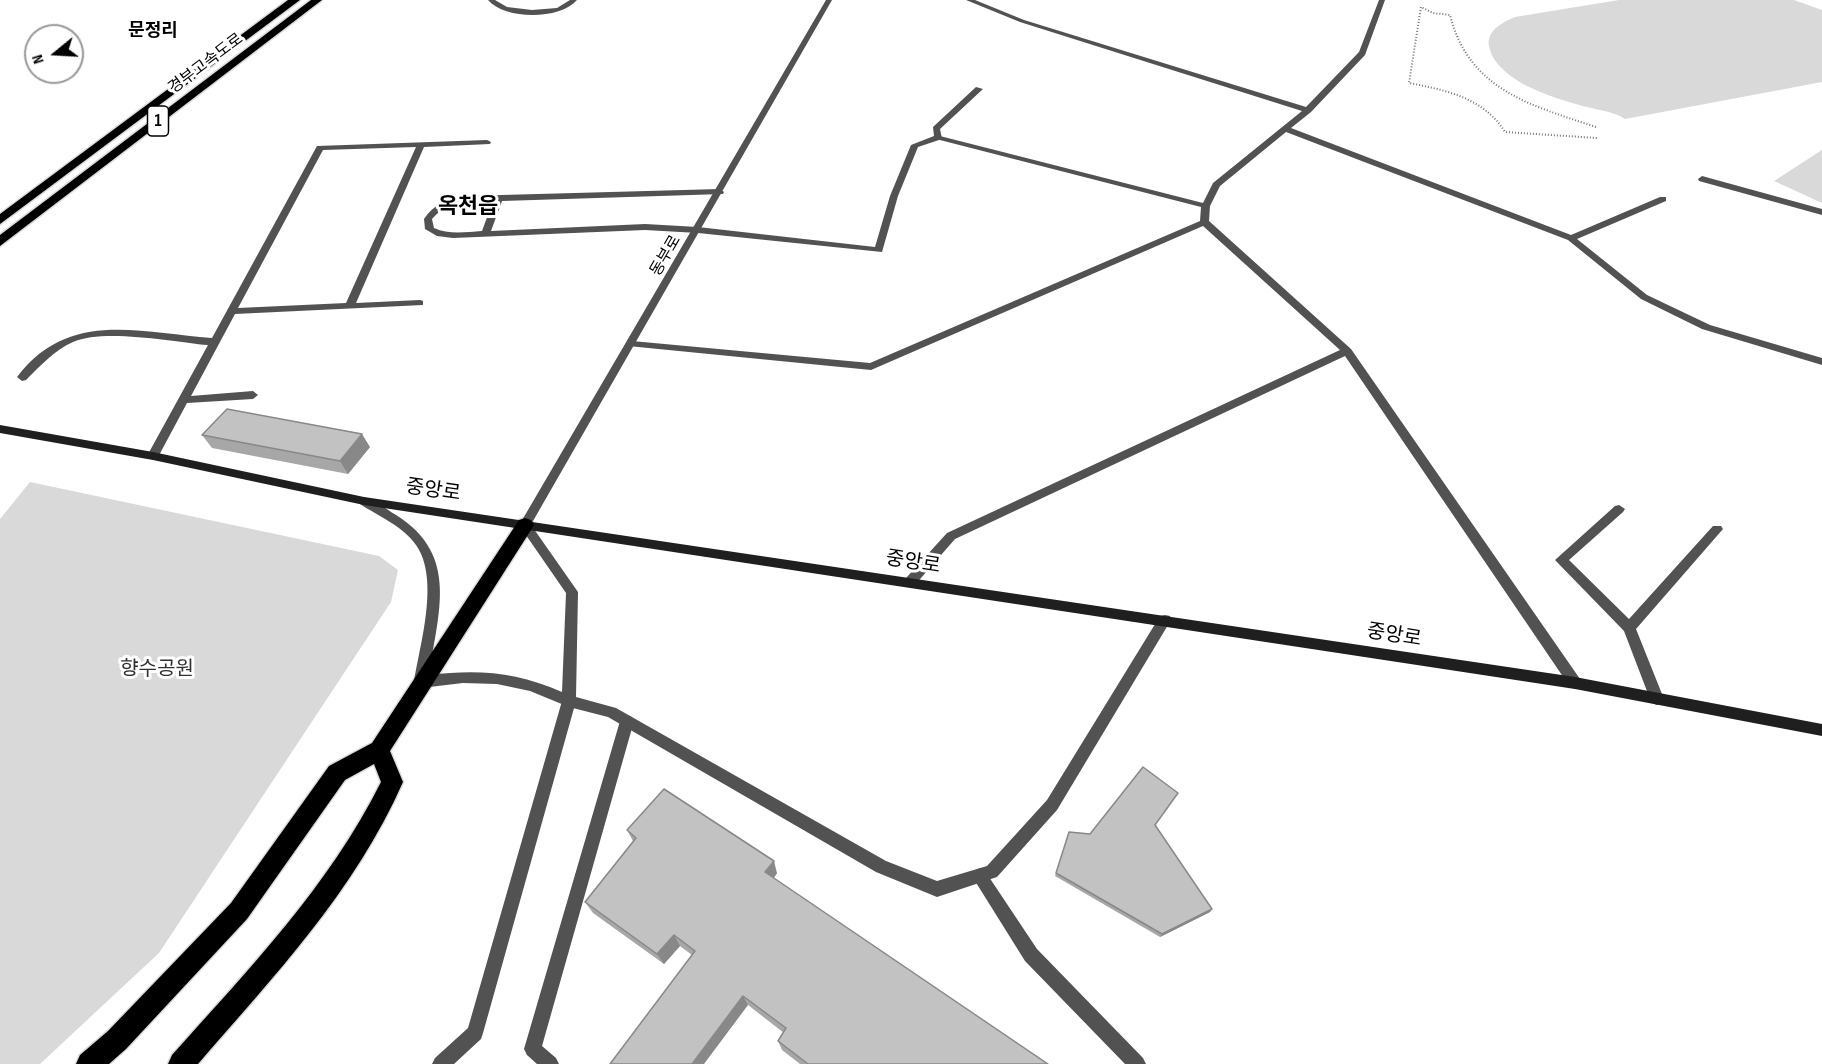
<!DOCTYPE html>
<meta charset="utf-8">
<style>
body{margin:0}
#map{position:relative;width:1822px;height:1064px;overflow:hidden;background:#fff;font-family:"Sofia Sans Condensed",sans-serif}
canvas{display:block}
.north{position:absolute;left:24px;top:24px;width:60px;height:60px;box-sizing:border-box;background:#fff;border:2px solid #999;border-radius:50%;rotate:252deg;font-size:16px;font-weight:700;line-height:24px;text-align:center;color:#000}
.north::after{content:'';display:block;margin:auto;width:21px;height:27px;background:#000;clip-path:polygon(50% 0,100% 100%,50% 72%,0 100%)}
</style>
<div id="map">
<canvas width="1822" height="1064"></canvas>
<div class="north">N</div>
</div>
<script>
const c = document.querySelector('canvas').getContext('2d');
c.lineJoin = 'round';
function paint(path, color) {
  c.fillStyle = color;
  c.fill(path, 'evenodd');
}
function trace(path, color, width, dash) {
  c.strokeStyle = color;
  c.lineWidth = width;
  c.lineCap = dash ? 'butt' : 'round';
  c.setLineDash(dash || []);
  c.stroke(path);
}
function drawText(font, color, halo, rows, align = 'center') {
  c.font = font + ' "Sofia Sans Condensed","Noto Sans KR",sans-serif';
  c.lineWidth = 6;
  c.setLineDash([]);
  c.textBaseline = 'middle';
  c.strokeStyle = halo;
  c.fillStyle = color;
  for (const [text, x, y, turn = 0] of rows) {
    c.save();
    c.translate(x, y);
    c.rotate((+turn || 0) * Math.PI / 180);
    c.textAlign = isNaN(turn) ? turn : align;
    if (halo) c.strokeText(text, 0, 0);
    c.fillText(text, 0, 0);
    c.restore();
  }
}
const green = new Path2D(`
 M1619 0H1794L1822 10V82L1625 119C1612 111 1602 111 1587 107 1557 99 1496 82 1489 46 1486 31 1503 22 1515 17Z
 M1822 150V203L1774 181Z
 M30 482 379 556 398 570 391 602 159 953 40 1064H0V519Z`);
const path = new Path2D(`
 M1596 127C1530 105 1469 90 1450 15L1433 13 1421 7 1409 83C1446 90 1484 98 1505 132L1597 138`);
const service = new Path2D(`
 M488 0H495L507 7 532 10 557 8 570 0H577C560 20 505 20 488 0Z
 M976 87 983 89 940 129 942 139 918 147 898 196 882 252 698 233 645 230 453 238 437 236 425 229 424 219C434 204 447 199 465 196L720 189 724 192 723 194 502 201 491 231 645 224 698 227 875 247 890 196 911 145 934 136 933 127ZM467 201H493L482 231C466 232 449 235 434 228L432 219C442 207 453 204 467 201Z
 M487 140 491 142 490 144 424 147 356 303 420 300 423 301V305L235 314 191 396 253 391 258 395 253 399 187 403 157 459H149L147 456 208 345C174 342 104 328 73 342 55 350 40 366 26 380L22 381 17 377C69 309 139 333 212 338L317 146ZM416 147 346 303 238 308 323 150Z
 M1619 505 1625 509 1623 512 1569 560 1629 619 1713 526H1721L1723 529 1636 629 1664 699 1662 703 1657 705 1652 703 1650 699 1624 631 1555 560 1615 506Z
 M569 695 574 697 576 701 483 1033 481 1039 454 1064H432L435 1058 468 1028 562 701 564 697Z
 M627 715 632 717 634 721 542 1046 556 1058 559 1064H537L527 1055 524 1049 620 721 622 717Z
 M980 868 985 871 1037 949 1143 1058 1146 1064H1125L1025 961 975 881 972 876 975 871Z`);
const minor = new Path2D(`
 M966 0H975L1024 20 1306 107 1359 52 1379 0H1385L1365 55 1311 112 1291 128 1571 235 1660 197H1666V201L1577 239 1647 295 1710 325 1822 358V365L1702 329 1641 299 1568 240 1286 132 1220 186 1210 206 1209 221 1351 349 1580 679 1582 683 1580 687 1575 689 1570 687 1345 356 955 539 914 586H906L904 582 906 578 947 533 1340 350 1203 226 871 370 628 346V342L632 341 870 363 1200 221 1201 207 936 139V135L1203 203 1213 183 1302 111 1020 22Z
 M1702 176 1822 209V215L1699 181 1698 179Z
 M465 196 472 197 473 199 469 202 462 201 461 199Z
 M364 497C375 500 386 509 396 515 460 555 438 613 429 675 479 669 516 672 562 692L566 593 519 525 521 522H529L578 592 576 697 616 708 886 861 937 881 987 866 1047 800 1160 616 1165 615 1170 616 1171 620 1057 810 997 877 937 897 876 872 608 717 569 707 530 691 497 684 463 683 421 688 416 686 414 682C420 644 440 579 416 545 403 526 378 516 360 504L358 501Z`);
const tertiary = new Path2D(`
 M826 0H832L529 528H521L519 525 521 522Z`);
const secondary = new Path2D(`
 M0 425 153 452 364 497 1575 677 1822 724V736L1575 689 364 505 153 460 0 433Z`);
const motorway = new Path2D(`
 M288 0H300L0 224V214Z
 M311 0H322L0 246V235Z
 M525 518 531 520 534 525 531 530 390 751 403 782C355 891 275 975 198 1064H168L172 1055C249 969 329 886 381 782L374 764 345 780 247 919 126 1049 109 1064H76L80 1055 108 1031 231 903 329 766 372 743 519 520Z`);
const wall = new Path2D(`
 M202 435 370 447 348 474 212 448Z
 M1178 793 1155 825 1212 909 1210 912 1160 937 1055 876 1069 832 1090 834Z
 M627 830 777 873 774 878 1048 1064H800L782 1050 778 1041 784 1033 748 1005 692 955 680 946 664 964 593 913 585 902 633 841Z`);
const shadedWall = new Path2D(`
 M362 434 370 447 348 474 340 461Z
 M774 861 777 873 769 884 765 872Z
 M1212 909 1210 912 1160 937 1162 934Z
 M674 935 680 946 664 964 657 954Z
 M743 996 748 1005 704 1064H692Z`);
const building = new Path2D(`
 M227 409 362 434 340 461 202 435Z
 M1143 767 1178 793 1155 825 1212 909 1162 934 1056 873 1069 832 1090 834Z
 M664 789 774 861 765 872 1048 1064H808L778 1041 786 1028 743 996 692 1064H610L695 951 674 935 657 954 585 902 636 838 627 830Z`);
const farStreetnames = [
 ["경부고속도로",206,64,-37],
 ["동부로",666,256,-60]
];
const farQuarternames = [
 ["문정리",153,31]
];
const shields = [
 [158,121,21]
];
const shieldNames = [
 ["1",158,121]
];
const streetNames = [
 ["중앙로",433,491,8],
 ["중앙로",913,563,9],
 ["중앙로",1394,636,9]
];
const parkNames = [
 ["향수공원",157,670]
];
const farDistrictnames = [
 ["옥천읍",468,207]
];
paint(green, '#d9d9d9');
trace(motorway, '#dbdbdb', 3);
trace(path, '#747474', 2, [1, 2]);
paint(service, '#525252');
paint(minor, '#525252');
paint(tertiary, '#525252');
paint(secondary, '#1f1f1f');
paint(motorway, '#000');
paint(wall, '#a7a7a7');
paint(shadedWall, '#888');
paint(building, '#c2c2c2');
trace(building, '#888', 1.5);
drawText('16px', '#000', '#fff', farStreetnames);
drawText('bold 18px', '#000', '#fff', farQuarternames);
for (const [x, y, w] of shields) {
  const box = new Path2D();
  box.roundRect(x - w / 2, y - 15, w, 30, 4.5);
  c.fillStyle = '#fff';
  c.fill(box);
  trace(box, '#000', 1.5);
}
drawText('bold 18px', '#000', null, shieldNames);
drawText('20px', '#000', '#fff', streetNames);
drawText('20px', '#303030', '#fff', parkNames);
drawText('bold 22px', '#000', '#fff', farDistrictnames);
</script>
